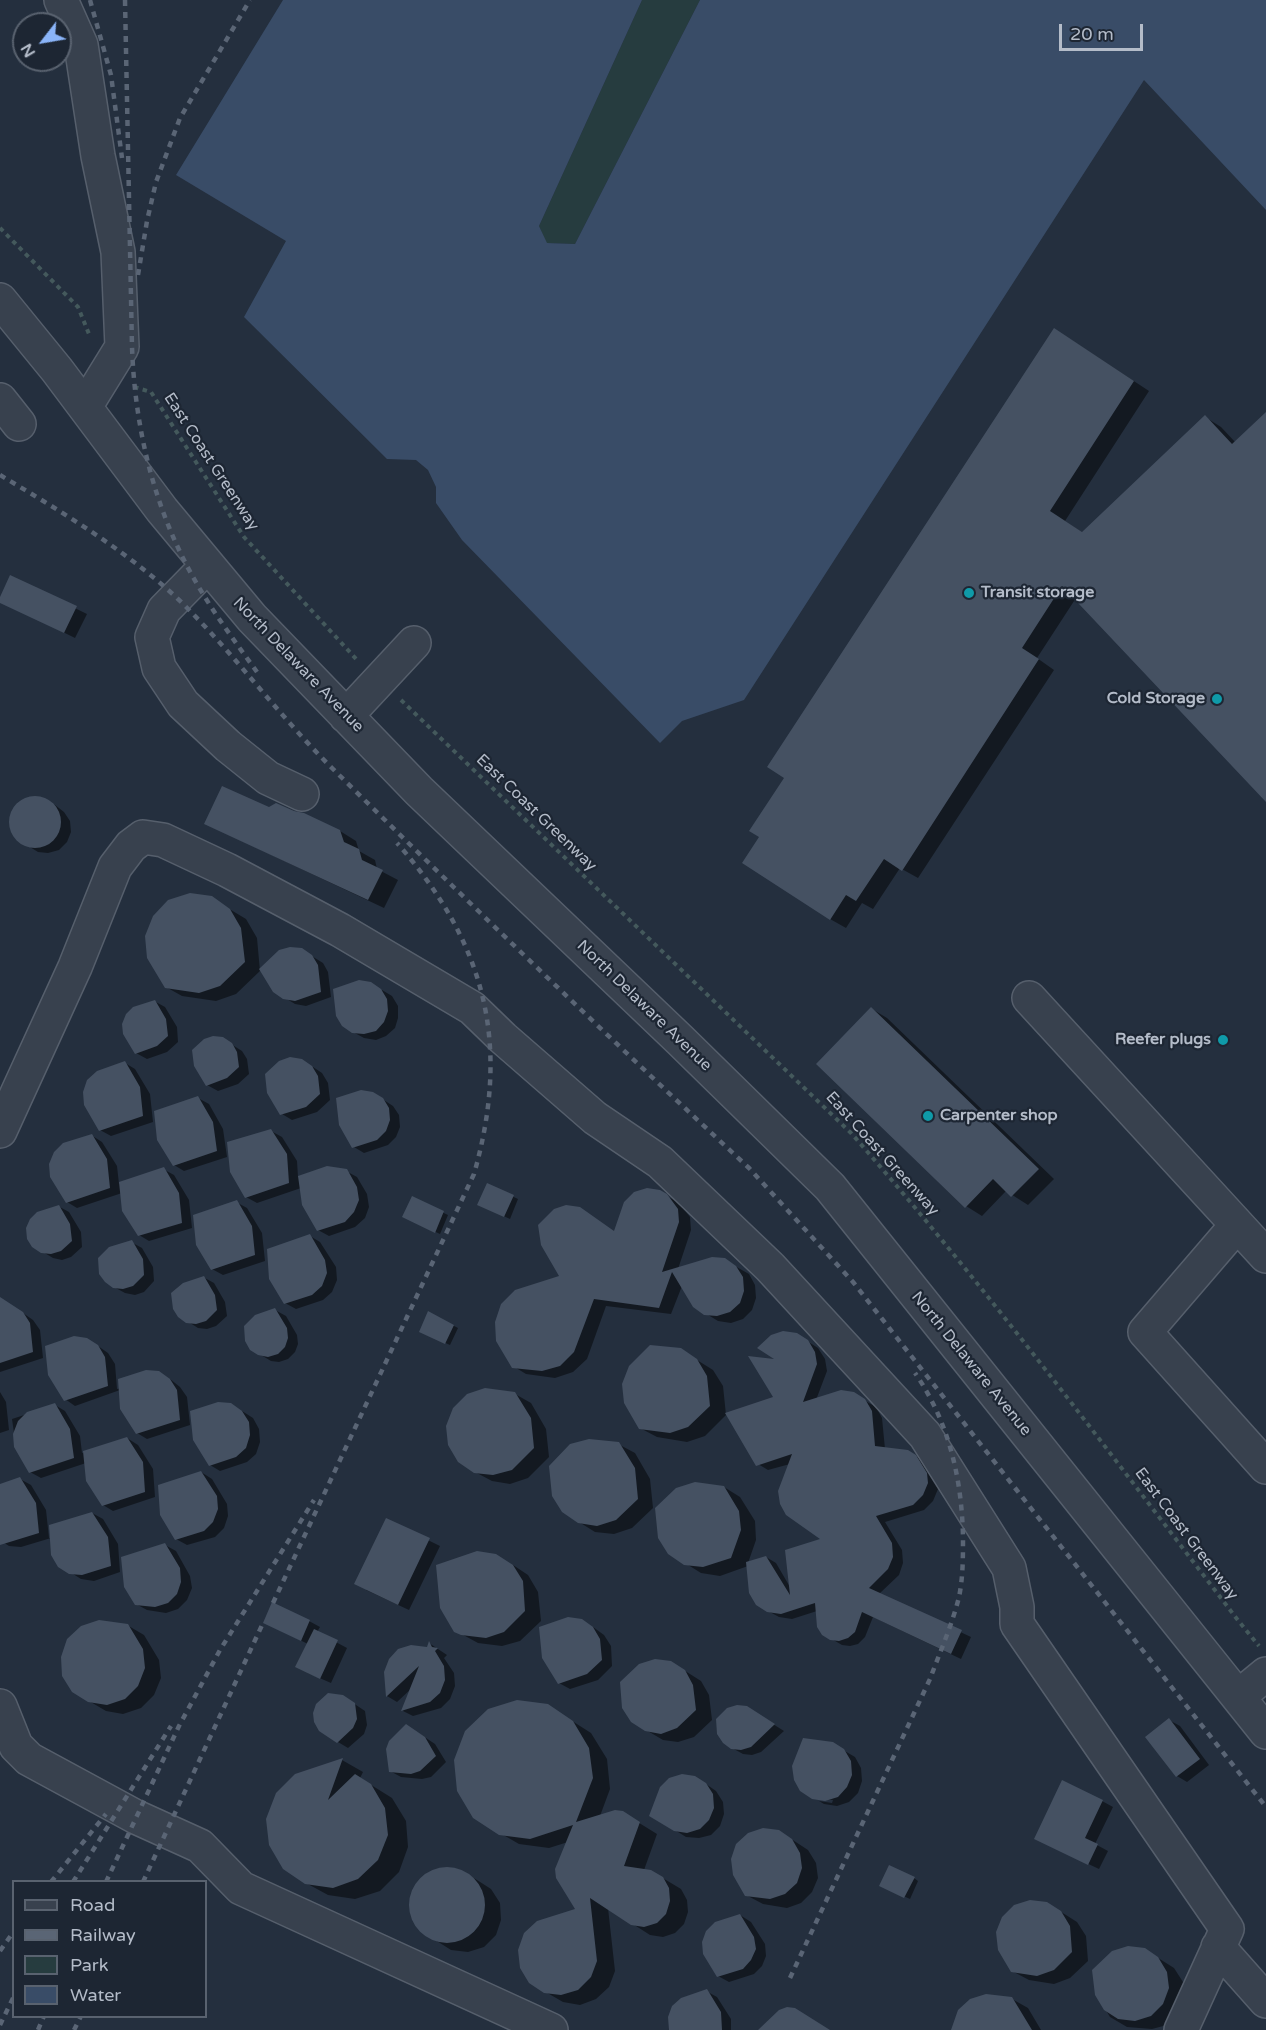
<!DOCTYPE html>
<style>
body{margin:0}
#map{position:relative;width:1266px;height:2030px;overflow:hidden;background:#242f3e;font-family:"Varela Round",sans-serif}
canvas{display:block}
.legend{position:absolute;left:12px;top:1880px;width:195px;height:138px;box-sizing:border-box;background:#1d2633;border:2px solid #59626f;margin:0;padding:8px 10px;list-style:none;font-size:18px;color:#b4bcc9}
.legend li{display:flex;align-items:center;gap:12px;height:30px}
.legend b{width:30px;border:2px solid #59626f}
.north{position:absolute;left:12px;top:12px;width:60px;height:60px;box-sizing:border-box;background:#1d2633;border:2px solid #59626f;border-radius:50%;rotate:239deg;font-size:16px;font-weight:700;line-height:24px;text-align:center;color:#b4bcc9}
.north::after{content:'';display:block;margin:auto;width:21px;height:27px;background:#8ab4f8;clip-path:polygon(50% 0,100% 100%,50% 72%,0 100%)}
.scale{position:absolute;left:1059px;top:24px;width:84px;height:27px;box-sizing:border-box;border:3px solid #b4bcc9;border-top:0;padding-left:8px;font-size:18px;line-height:21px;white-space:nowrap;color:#b4bcc9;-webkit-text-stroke:4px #1d2633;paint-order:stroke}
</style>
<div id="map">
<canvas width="1266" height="2030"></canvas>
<ul class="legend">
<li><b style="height:8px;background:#38414e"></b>Road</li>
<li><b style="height:8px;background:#5a6575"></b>Railway</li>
<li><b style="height:16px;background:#263c3f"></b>Park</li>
<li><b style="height:16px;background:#394c67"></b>Water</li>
</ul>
<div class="north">N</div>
<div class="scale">20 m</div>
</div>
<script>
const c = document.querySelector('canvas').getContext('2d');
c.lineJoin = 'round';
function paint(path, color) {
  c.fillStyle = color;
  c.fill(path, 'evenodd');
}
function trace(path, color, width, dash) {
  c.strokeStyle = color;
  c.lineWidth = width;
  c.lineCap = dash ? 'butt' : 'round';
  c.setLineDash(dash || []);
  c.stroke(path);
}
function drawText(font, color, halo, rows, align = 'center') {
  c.font = font + ' "Varela Round",sans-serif';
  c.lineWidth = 4.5;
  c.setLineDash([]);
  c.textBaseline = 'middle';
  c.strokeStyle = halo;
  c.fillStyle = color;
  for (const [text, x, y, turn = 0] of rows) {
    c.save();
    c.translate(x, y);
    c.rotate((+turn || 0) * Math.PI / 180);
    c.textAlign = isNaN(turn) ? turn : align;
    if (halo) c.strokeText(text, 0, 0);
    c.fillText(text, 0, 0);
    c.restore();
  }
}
const green = new Path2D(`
 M642 0H700L575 244 546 243 539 226Z`);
const water = new Path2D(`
 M283 0H642L539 226 547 243 575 244 700 0H1266V210L1144 80 744 700 682 721 660 743 462 540 436 503V487L428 470 416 460 387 459 244 317 286 241 176 175Z`);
const shadow = new Path2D(`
 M1070 339 1149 391 1065 521 1083 533 1205 417 1221 427 1236 443 1266 415V800L1076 598 1037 658 1054 670 918 878 900 868 873 909 862 903 846 928 830 919Z
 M11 577 87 614 75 638 0 601Z
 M32 797 43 799 55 805 64 812 70 821 71 832 67 842 59 850 48 853 38 852 17 839 11 830 10 819 14 809 22 801Z
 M269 809 340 831 356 841 359 851 375 860 377 869 398 880 384 908 206 824Z
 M190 895 211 898 246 919 257 938 260 971 280 952 290 948 302 950 323 963 328 972 331 997 306 1006 295 1004 274 991 261 970 236 994 216 1001 182 996 166 987 149 958 146 936 154 917 169 902Z
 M382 990 392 996 398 1006V1018L395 1028 386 1036 376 1040 364 1038 353 1032Z
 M154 1001 165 1007 177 1027 178 1042 167 1052 147 1059 136 1053Z
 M872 1009 887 1018 1054 1179 1028 1205 1006 1191 982 1216 966 1206Z
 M223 1039 242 1051 247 1059 249 1074 238 1084 218 1091 207 1085Z
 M125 1063 135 1069 150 1094 153 1122 111 1136 100 1130Z
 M313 1067 322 1073 328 1083 330 1100 317 1112 292 1120 282 1114Z
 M373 1093 393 1106 399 1115 400 1127 396 1137 388 1145 364 1153 354 1147Z
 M198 1098 209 1104 223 1129 227 1157 184 1171 174 1165Z
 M271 1131 282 1137 297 1161 298 1177 346 1171 357 1177 367 1194 369 1207 365 1218 355 1227 329 1236 318 1230 301 1188 257 1203 246 1197Z
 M91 1135 102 1142 117 1166 119 1184 163 1169 174 1175 189 1200 192 1228 149 1241 139 1235 122 1193 77 1208 67 1202Z
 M488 1185 518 1199 510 1219 484 1207Z
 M660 1192 679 1203 690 1217 691 1230 678 1269 724 1260 749 1274 755 1285 756 1298 752 1310 743 1319 731 1323 718 1321 705 1313 682 1286 671 1314 606 1306 587 1359 573 1372 555 1378 526 1374 513 1366 561 1276 616 1232Z
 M412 1198 448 1215 440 1234 408 1219Z
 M236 1202 247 1208 262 1233 265 1261 223 1275 212 1269Z
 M58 1206 69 1212 81 1232 82 1247 71 1257 62 1260 53 1258 33 1246Z
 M310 1236 320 1242 336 1267 337 1280 332 1292 323 1300 296 1309 285 1303Z
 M131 1242 142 1248 153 1267 154 1281 144 1292 135 1295 125 1293 114 1287Z
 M203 1277 214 1283 225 1302 227 1316 216 1326 207 1329 198 1328 187 1321Z
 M0 1304 23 1313 33 1320 40 1330 43 1358 0 1372Z
 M275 1310 286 1316 297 1335 298 1344 295 1352 288 1359 279 1362 271 1361 251 1349Z
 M429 1313 458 1328 450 1345 425 1334Z
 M807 1341 818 1348 825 1359 827 1371 816 1400 853 1394 876 1407 882 1418 885 1449 908 1452 919 1458 926 1463 937 1480 938 1489 933 1501 924 1510 885 1522 902 1550 903 1563 899 1575 879 1594 971 1637 961 1659 873 1617 865 1637 858 1644 850 1646 842 1645 823 1634 817 1611 792 1619 779 1617 768 1611 748 1566 720 1576 701 1573 685 1563 724 1487 740 1497 755 1521 756 1540 748 1563 766 1557 776 1563 790 1587 824 1539 790 1464 768 1470 758 1464 775 1398 781 1361Z
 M98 1346 108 1353 115 1364 117 1389 170 1379 180 1387 187 1397 190 1425 147 1439 137 1433 120 1390 75 1406 65 1399Z
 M697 1360 713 1370 723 1386 726 1415 705 1436 687 1442 657 1437 640 1428Z
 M0 1392 6 1402 9 1430 0 1433Z
 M515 1394 531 1403 546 1429 549 1457 528 1478 510 1484 492 1481 475 1472Z
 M55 1405 65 1411 80 1436 82 1453 127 1438 138 1445 153 1469 155 1497 113 1511 103 1505 86 1463 41 1478 30 1472 16 1447 12 1419Z
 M242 1411 253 1418 259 1429 260 1442 256 1454 247 1462 220 1471 210 1465Z
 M618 1444 635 1453 650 1479 653 1508 632 1528 614 1534 595 1532 579 1522Z
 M201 1472 212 1479 227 1504 228 1516 224 1528 215 1537 187 1545 176 1539Z
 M20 1479 31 1485 46 1510 49 1538H51L21 1547 9 1546 0 1540V1486Z
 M92 1513 103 1519 118 1544 120 1572 94 1581 81 1579 59 1565Z
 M387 1520 440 1546 409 1610 366 1590Z
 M165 1545 176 1551 190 1576 192 1588 187 1600 178 1609 166 1613 147 1610 136 1604Z
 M513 1565 528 1575 538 1592 541 1621 520 1641 502 1646 478 1643 456 1631Z
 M309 1621 320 1627 317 1632 347 1648 331 1683 308 1673V1644L275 1628Z
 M127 1625 144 1635 159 1660 161 1678 154 1695 141 1708 123 1714 106 1711 89 1701Z
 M593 1627 604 1635 611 1646 612 1666 598 1680 570 1689 559 1683Z
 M429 1643 447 1655 444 1658 454 1673 455 1686 450 1699 441 1708 413 1716 403 1711 412 1688 397 1702 387 1696 385 1672 428 1648Z
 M671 1662 701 1681 709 1695 712 1720 694 1737 678 1742 663 1740 646 1730Z
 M353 1703 365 1711 367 1725 364 1734 348 1748 338 1742Z
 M547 1705 591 1733 607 1759 610 1789 600 1816 623 1813 657 1834 644 1870 651 1871 681 1889 687 1900 688 1912 684 1924 675 1933 663 1937 650 1935 608 1908 615 1971 609 1987 596 1999 580 2005 563 2002 544 1991 577 1910 568 1842 549 1848 519 1844 500 1833Z
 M757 1714 784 1731 761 1752 752 1755 743 1754 732 1748Z
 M1169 1720 1180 1726 1209 1765 1187 1782 1177 1776Z
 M417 1732 435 1744 446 1762 431 1777 422 1779 401 1777 390 1771Z
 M843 1750 855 1757 861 1768 862 1781 858 1793 849 1802 837 1806 824 1804 819 1801 832 1803 833 1800 812 1798Z
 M342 1760 363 1772 360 1778 392 1798 406 1821 408 1847 399 1872 380 1891 355 1899 328 1895 306 1883 296 1775Z
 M706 1784 716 1791 723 1802 724 1814 720 1826 711 1835 699 1838 686 1837 651 1815Z
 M1102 1801 1113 1807 1095 1844 1108 1851 1099 1869 1046 1844Z
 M779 1831 808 1850 816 1863 818 1878 812 1892 801 1903 787 1908 763 1904 746 1895Z
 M444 1868 460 1870 477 1880 491 1889 500 1903 501 1920 496 1935 484 1947 468 1952 451 1950 421 1931 412 1917 410 1900 416 1884 428 1873Z
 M914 1878 918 1881 910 1899 886 1888Z
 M1047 1903 1077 1922 1086 1936 1088 1961 1070 1978 1054 1984 1029 1980 1012 1971Z
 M740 1915 751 1922 765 1944 766 1956 762 1966 754 1974 729 1982 718 1976Z
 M1144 1949 1174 1968 1183 1982 1185 1998 1167 2025 1152 2029 1127 2027 1110 2017 1097 1995Z
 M706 1991 717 1997 731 2019V2030H672Z
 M1012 1999 1028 2008 1041 2030H954Z`);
const building = new Path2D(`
 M1054 328 1134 381 1050 511 1082 532 1205 415 1232 444 1266 412V802L1062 586 1022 648 1039 659 902 871 884 859 856 901 846 895 830 920 742 863 759 837 749 831 784 778 767 767Z
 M10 575 77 606 64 633 0 603V597Z
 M222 786 269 807 276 803 294 811 304 813 340 830 344 842 359 849 362 860 383 870 368 900 204 824Z
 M9 822a26 26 0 1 1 52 0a26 26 0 1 1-52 0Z
 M190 893 212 896 230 909 241 928 245 962 220 986 199 993 165 988 147 958 145 936 153 916 168 900Z
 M290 947 302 948 312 955 318 965 321 992 295 1001 283 999 273 992 259 969 279 950Z
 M359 980 371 982 381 989 387 999 388 1011 384 1022 376 1031 364 1034 352 1033 342 1026 336 1016 333 989Z
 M155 1000 166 1019 168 1036 157 1046 135 1054 123 1034 122 1024 126 1014 133 1007Z
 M871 1007 1039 1169 1011 1197 993 1179 965 1208 816 1064Z
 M213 1036 223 1037 232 1043 237 1052 239 1067 227 1078 206 1086 194 1066 192 1050 204 1039Z
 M290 1057 302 1059 312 1066 318 1076 320 1094 306 1107 280 1115 267 1093 265 1074 279 1061Z
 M125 1061 140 1087 143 1116 99 1131 84 1105 83 1092 87 1080 97 1071Z
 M361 1090 373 1092 383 1098 389 1108 390 1120 386 1131 377 1140 352 1148 339 1125 336 1098Z
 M198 1096 213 1122 217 1151 173 1166 157 1140 154 1111Z
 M271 1129 287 1154 289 1183 245 1198 230 1172 227 1142Z
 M92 1134 107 1159 110 1188 66 1203 50 1177 49 1164 54 1152 63 1143Z
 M327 1166 347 1169 357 1187 359 1200 354 1212 345 1222 317 1231 302 1205 298 1176Z
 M164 1167 179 1193 182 1223 138 1236 122 1211 119 1182Z
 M487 1183 514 1195 504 1217 477 1205Z
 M647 1188 660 1190 667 1194 678 1209 679 1222 662 1272 712 1257 725 1258 736 1266 743 1277 744 1291 740 1303 730 1312 717 1316 704 1315 693 1307 672 1272 659 1308 594 1299 574 1352 560 1366 542 1371 512 1368 496 1341 495 1322 501 1304 515 1290 559 1276 541 1245 538 1225 554 1209 566 1205 580 1207 614 1231 624 1202 634 1192Z
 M412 1196 444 1211 435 1233 402 1217Z
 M237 1200 252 1226 255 1255 211 1270 196 1245 193 1215Z
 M59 1205 70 1224 72 1241 61 1251 51 1254 41 1253 32 1247 27 1239 26 1228 30 1219 37 1212Z
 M310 1234 325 1260 327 1273 322 1286 312 1295 284 1304 269 1279 267 1249Z
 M132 1240 143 1259 144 1275 133 1286 123 1289 113 1288 105 1282 99 1274 98 1258 109 1247Z
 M204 1276 215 1295 217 1310 206 1321 196 1324 186 1323 178 1317 173 1309 171 1293 183 1283Z
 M0 1297 23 1312 30 1323 33 1352 0 1363Z
 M275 1308 287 1328 288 1338 285 1347 278 1354 268 1357 258 1355 250 1350 245 1341 244 1326 255 1315Z
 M428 1311 454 1325 445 1344 419 1332Z
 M783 1331 797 1333 808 1340 815 1352 817 1364 803 1402 841 1390 854 1392 865 1399 872 1411 875 1446 908 1450 916 1455 927 1473 928 1483 923 1495 913 1505 876 1516 892 1543 893 1557 888 1569 869 1588 962 1630 951 1654 862 1612 855 1632 848 1638 839 1641 830 1640 822 1635 817 1627 815 1603 781 1614 767 1612 756 1605 749 1593 746 1562 766 1556 790 1595 785 1550 820 1539 786 1515 780 1504 778 1491 792 1454 756 1466 725 1413 773 1397 748 1356 774 1359 757 1348 771 1335Z
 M74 1336 87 1338 98 1345 105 1357 108 1386 64 1401 48 1375 45 1346Z
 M650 1345 681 1348 697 1359 707 1376 710 1406 688 1427 670 1433 639 1429 624 1403 622 1384 629 1366Z
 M146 1370 159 1371 170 1379 177 1390 180 1420 136 1434 120 1409 118 1379Z
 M485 1388 515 1392 531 1418 534 1448 512 1470 493 1475 474 1473 458 1462 448 1445 446 1426 453 1408 467 1394Z
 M218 1402 231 1403 242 1411 249 1422 250 1435 246 1448 236 1457 209 1466 193 1440 190 1411Z
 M55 1403 70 1429 74 1458 29 1473 14 1447 13 1434 18 1421 27 1412Z
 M127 1437 143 1462 145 1492 102 1506 86 1481 83 1451Z
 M589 1439 619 1442 635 1468 638 1499 616 1520 597 1526 578 1523 562 1512 552 1496 549 1466 570 1444Z
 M201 1471 217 1496 218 1509 213 1522 204 1531 175 1540 160 1515 158 1485Z
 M20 1477 36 1503 39 1533 0 1545V1484Z
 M695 1482 724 1486 739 1511 741 1530 731 1558 703 1567 684 1565 668 1554 658 1538 655 1508 676 1488Z
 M92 1512 108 1537 111 1566 82 1575 69 1574 58 1567 51 1555 49 1525Z
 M386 1518 430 1538 398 1605 354 1584Z
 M165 1543 180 1568 181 1582 177 1594 168 1603 155 1607 135 1605 124 1587 121 1557Z
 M477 1551 496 1554 513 1565 523 1581 525 1611 504 1632 486 1638 461 1635 454 1632 440 1608 436 1565Z
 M272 1602 310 1620 301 1641 263 1623Z
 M568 1617 582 1619 593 1627 600 1639 602 1660 587 1674 558 1684 542 1658 539 1627Z
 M99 1620 128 1624 143 1649 145 1668 138 1686 125 1699 107 1705 88 1702 72 1692 62 1676 61 1657 67 1639 81 1626Z
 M314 1629 338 1640 320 1679 295 1667Z
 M429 1641 432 1647 438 1648 435 1651 444 1666 445 1680 440 1693 430 1702 401 1711 419 1666 386 1697 384 1672 389 1659 398 1649 411 1645 427 1647Z
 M655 1659 671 1661 685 1670 693 1685 696 1710 677 1728 661 1734 645 1731 631 1722 622 1708 620 1682 639 1664Z
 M328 1693 343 1695 355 1703 357 1719 353 1728 337 1743 319 1731 314 1722 313 1713 316 1704Z
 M517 1700 548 1704 573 1721 589 1748 593 1778 576 1822 615 1810 623 1811 640 1822 624 1866 651 1870 663 1877 669 1888 670 1901 666 1914 657 1923 644 1927 631 1925 590 1898 597 1961 591 1977 578 1990 561 1995 544 1993 529 1983 520 1968 518 1950 524 1933 537 1921 575 1909 556 1878 555 1869 573 1825 530 1839 499 1835 473 1818 457 1791 454 1760 465 1731 488 1709Z
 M737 1705 747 1706 775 1724 751 1747 741 1750 731 1749 723 1743 717 1734 716 1719 727 1708Z
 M1169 1718 1200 1759 1176 1777 1145 1737Z
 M406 1724 425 1737 436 1756 420 1771 411 1774 389 1772 386 1749 389 1741Z
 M803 1738 833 1742 844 1749 851 1761 852 1775 847 1787 838 1797 825 1801 812 1799 800 1791 794 1780 792 1766Z
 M343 1758 328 1800 355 1774 371 1784 385 1808 388 1835 378 1860 358 1879 333 1888 305 1884 283 1869 269 1845 266 1819 276 1793 295 1774Z
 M682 1774 695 1776 706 1783 713 1794 714 1808 709 1820 700 1829 687 1833 674 1831 649 1816 660 1787 669 1778Z
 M1062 1780 1103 1800 1085 1838 1098 1844 1088 1865 1034 1839Z
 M763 1828 779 1830 792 1839 800 1853 802 1868 797 1883 785 1894 770 1899 745 1896 733 1875 731 1859 736 1844 748 1833Z
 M889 1865 915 1877 904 1898 879 1886Z
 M409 1905a38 38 0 1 1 76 0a38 38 0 1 1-76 0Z
 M1030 1900 1047 1902 1061 1911 1070 1926 1072 1952 1054 1970 1037 1976 1011 1972 998 1950 996 1932 1002 1917 1014 1905Z
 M740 1914 754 1937 756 1949 751 1960 743 1969 717 1977 703 1954 702 1942 706 1931 715 1922Z
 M1128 1946 1145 1948 1158 1957 1167 1972 1169 1988 1163 2004 1151 2016 1135 2021 1118 2019 1104 2010 1095 1995 1092 1970 1112 1951Z
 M707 1989 721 2012 722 2030H669L668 2017 672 2006 681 1998Z
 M986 1994 1012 1997 1032 2030H951L958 2010 970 1999Z
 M787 2007 795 2008 830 2030H758L779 2010Z`);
const path = new Path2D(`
 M0 228 78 307 89 334
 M134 387 151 392 244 537 358 661
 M401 700 851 1133C988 1289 1111 1455 1237 1619L1259 1646`);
const minor = new Path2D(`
 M61 0 81 45 98 156 118 252 122 347 85 407
 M0 300 57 370 162 510 252 618 419 791 680 1040 830 1187 1266 1732
 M0 400 19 424
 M207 566 164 610 152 637 159 668 183 704 228 746 268 778 302 794
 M346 716 414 643
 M1029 998 1266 1256
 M0 1131 75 967 115 867 131 846 143 837 163 840 227 870 340 930 472 1008 503 1038 595 1118 660 1162 770 1267 925 1435 1009 1568 1017 1607V1624L1227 1929 1181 2030
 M1237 1225 1145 1332 1266 1467
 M1238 1697 1266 1674
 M0 1706 16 1746 29 1759 136 1817 200 1846 241 1888 551 2030
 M1218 1947 1266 2001`);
const rail = new Path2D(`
 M90 0 111 75 122 158
 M125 0 132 347C135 431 155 512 197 584 215 615 236 643 257 672
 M138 275 147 221 156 182 180 118 250 0
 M0 475C62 512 124 549 177 598 233 652 278 715 333 769 470 904 608 1037 749 1168L853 1282 1266 1807
 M273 1603 474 1174C511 1044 486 944 397 843
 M51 1882 106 1814
 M73 1882 171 1726
 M106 1882 179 1726 220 1650 314 1500
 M143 1882 263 1623
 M0 1951 14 1931
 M790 1978 930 1679C940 1652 952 1625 959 1597 963 1578 963 1557 963 1538 962 1479 949 1422 915 1373
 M0 2025 14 1996
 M38 2030 44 2016
 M74 2030 81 2016`);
const markers = [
 [969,593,6,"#0f9aa8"],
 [1217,699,6,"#0f9aa8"],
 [1223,1040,6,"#0f9aa8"],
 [928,1116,6,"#0f9aa8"]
];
const streetNames = [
 ["East Coast Greenway",211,462,57],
 ["North Delaware Avenue",298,665,46],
 ["East Coast Greenway",536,813,44],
 ["North Delaware Avenue",644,1006,44],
 ["East Coast Greenway",882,1154,48],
 ["North Delaware Avenue",971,1364,51],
 ["East Coast Greenway",1186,1534,53]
];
const poiNames = [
 ["Transit storage",981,593],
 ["Cold Storage",1205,699,"right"],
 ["Reefer plugs",1211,1040,"right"],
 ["Carpenter shop",940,1116]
];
paint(green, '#263c3f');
paint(water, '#394c67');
paint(shadow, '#0007');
paint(building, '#455162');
trace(minor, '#565f6c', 36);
trace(path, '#44595c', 4, [4.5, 4.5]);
trace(minor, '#38414e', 33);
trace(rail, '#5a6575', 4.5, [6, 6]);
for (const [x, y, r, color] of markers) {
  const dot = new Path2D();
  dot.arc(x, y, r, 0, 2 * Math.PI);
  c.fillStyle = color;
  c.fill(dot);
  trace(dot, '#1d2633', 2);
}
drawText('16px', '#b4bcc9', '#1d2633', streetNames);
drawText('bold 16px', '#b4bcc9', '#1d2633', poiNames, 'left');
</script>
